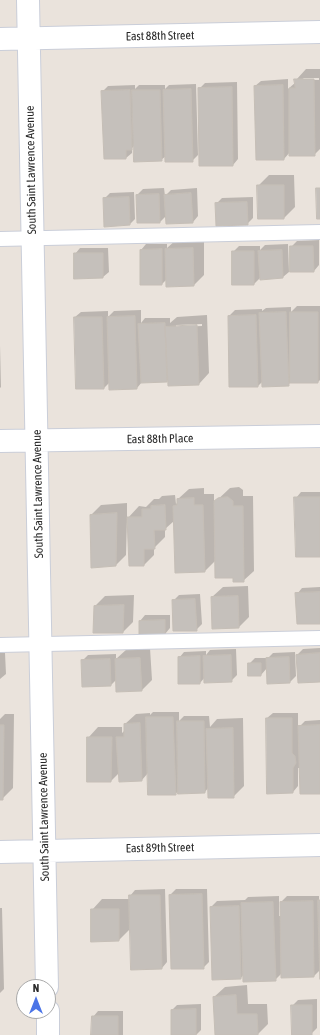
<!DOCTYPE html>
<style>
body{margin:0}
#map{position:relative;width:320px;height:1035px;overflow:hidden;background:#eae3dc;font-family:"Asap Condensed",sans-serif}
canvas{display:block}
.north{position:absolute;left:16px;top:979px;width:40px;height:40px;box-sizing:border-box;background:#fff;border:1px solid #a9a9a9;border-radius:50%;rotate:0deg;font-size:11px;font-weight:700;line-height:16px;text-align:center;color:#292929}
.north::after{content:'';display:block;margin:auto;width:14px;height:18px;background:#4b74e7;clip-path:polygon(50% 0,100% 100%,50% 72%,0 100%)}
</style>
<div id="map">
<canvas width="320" height="1035"></canvas>
<div class="north">N</div>
</div>
<script>
const c = document.querySelector('canvas').getContext('2d');
c.lineJoin = 'round';
function paint(path, color) {
  c.fillStyle = color;
  c.fill(path, 'evenodd');
}
function trace(path, color, width, dash) {
  c.strokeStyle = color;
  c.lineWidth = width;
  c.lineCap = dash ? 'butt' : 'round';
  c.setLineDash(dash || []);
  c.stroke(path);
}
function drawText(font, color, halo, rows, align = 'center') {
  c.font = font + ' "Asap Condensed",sans-serif';
  c.lineWidth = 3;
  c.setLineDash([]);
  c.textBaseline = 'middle';
  c.strokeStyle = halo;
  c.fillStyle = color;
  for (const [text, x, y, turn = 0] of rows) {
    c.save();
    c.translate(x, y);
    c.rotate((+turn || 0) * Math.PI / 180);
    c.textAlign = isNaN(turn) ? turn : align;
    if (halo) c.strokeText(text, 0, 0);
    c.fillText(text, 0, 0);
    c.restore();
  }
}
const shadow = new Path2D(`
 M306 69H320V149L314 155 290 152 284 159H257L255 86 261 81 288 79V89L296 82V80ZM304 78H319V80H301Z
 M237 82 238 159 233 165 199 89 205 83Z
 M196 84 198 155 192 161 166 156 161 160 135 145 132 148V153L126 158 102 92 108 86 135 85V89L139 85H165V89L169 85Z
 M269 175H294L295 207 284 218H259L258 186Z
 M164 188 165 196 171 190 197 188 198 216 193 222 167 215 160 222H138L137 195 143 189Z
 M134 192 135 219 130 224 104 199 110 193Z
 M253 197V218L247 224 216 204 222 198Z
 M204 238V275L194 285 167 279 162 284 141 250 146 244H167V248L177 239Z
 M319 240V265L314 271 291 247 297 241Z
 M288 244 289 272 283 277 261 279V277L254 284 233 252 239 246H260V250L265 245Z
 M80 248H108L109 272 103 277 75 254Z
 M297 306H320V380L318 382H291L288 385 263 381 258 386 229 316 235 310 262 309V311L266 308 291 307V312Z
 M141 310V323L145 318H170V323L177 317 207 315 209 373 199 384 169 385V379L167 381 142 382 137 388 110 382 104 388 75 317 81 312 108 311V317L114 311ZM202 324V326L176 327V325Z
 M0 345 1 387 0 388Z
 M239 487 243 490V496H253L254 571 243 581 235 577 216 560 205 571 174 521 165 529V537L154 548V555L144 565 128 519H127L126 555 116 565 91 515 101 505 127 503V519L139 506 146 507 154 499H159L162 496 175 495 176 504 178 502V499L189 489 204 488V494H214V503L230 488Z
 M301 492H320V556L296 498Z
 M248 586 249 617 239 627 212 597 223 587Z
 M320 587V623L297 594 302 588Z
 M200 594 202 624 196 630 173 601 179 595Z
 M134 595 133 622 123 632 95 606 105 596Z
 M145 615H170V628L165 634 140 621Z
 M150 648 152 680 142 690 117 691V679L111 685 82 661 88 655 116 654V659L127 649Z
 M320 648V681L297 655 303 649Z
 M236 649 237 675 231 681 205 677 200 683 179 658 184 652 206 651V655L210 650Z
 M295 652 296 676 290 682 268 683 267 668 261 675 249 664 255 658H268L273 653Z
 M0 653H5L6 674 0 679Z
 M153 712H179V721L184 716H209L210 727 217 719 243 718 244 786 233 797 208 788 205 792 179 791 175 794 148 773 142 780 119 773 111 781 88 738 98 727H122V733L125 730V724L136 714 150 713V715Z
 M273 713H298V728L305 721 320 720V793L300 768H298V786L293 792 267 718Z
 M5 714H14L13 788 2 799H0V719Z
 M165 889 167 962 162 968 131 928 119 940 92 910 102 899H130V896L135 890Z
 M176 889H207L209 962 203 968 170 895Z
 M279 896V916H281V902L287 896H319V901L320 900V970L314 976 282 973 275 980 244 974 241 978 211 907 217 901 245 900 248 897Z
 M0 908H2L4 989 0 993Z
 M247 985 248 1004H267L268 1024 258 1034 216 1035 214 997 225 987Z
 M317 999V1028L311 1034 292 1006 298 1000Z
 M201 1004V1030L196 1035H172V1010L177 1005Z
 M98 1011H123V1035H92L93 1017Z`);
const building = new Path2D(`
 M294 79H314L315 156H289V88H295Z
 M283 85 284 160H256L254 86Z
 M232 87 233 166H199L198 88Z
 M191 89 193 162H165L163 90Z
 M130 90 132 150H126V159H104L101 91Z
 M132 90H160L162 161 134 162Z
 M257 185H284V219H258Z
 M316 188H320V219H317Z
 M191 193 193 223 166 224 164 195Z
 M159 194 160 223H137L136 195Z
 M129 197 130 225 104 227 103 198Z
 M247 202 248 225 216 226 215 203Z
 M290 246H313L314 272H290Z
 M193 248 194 286 166 287 165 249Z
 M162 249V285H140V250Z
 M282 250 283 278 260 280 258 251Z
 M232 251H254V285H232Z
 M74 253H103V278L74 279Z
 M286 312 289 386 262 387 259 313Z
 M290 312H318V383H290Z
 M256 315 258 387H229L228 316Z
 M135 316 137 389 109 390 107 317Z
 M74 317H102L104 389H76Z
 M165 323 167 382 141 383 138 324Z
 M197 325 199 385 168 386 165 327Z
 M228 497 233 501V506H243L244 582H233V578H215L214 501 218 498Z
 M294 497H320V557H296Z
 M194 498V505H203L205 572 175 573 173 506 177 505V499Z
 M165 505 166 530H154L155 549H144V566H129L127 517H142V509H151V506Z
 M117 513 116 566 91 568 90 515Z
 M320 592V624H297L295 593Z
 M238 596 239 628 212 629 211 597Z
 M195 599 197 631H173L172 600Z
 M124 605 123 633H93L94 606Z
 M165 620V635H139V621Z
 M320 653V682L298 683 296 655Z
 M231 655 232 682 204 683 203 656Z
 M200 656V684H178V657Z
 M289 657 290 683 267 684 266 658Z
 M140 658 142 691 116 692 115 659Z
 M110 659 111 686 82 687 81 660Z
 M248 663H261V676H248Z
 M146 717H173L176 795H148Z
 M266 718H292V753L295 756 296 763 293 768V793L267 794Z
 M177 721H204L205 793 178 794Z
 M140 723 142 781 119 782 116 737H124V724Z
 M0 725H4L3 800H0Z
 M320 725V794H300L298 726Z
 M233 728 234 798H208L206 729Z
 M87 737H112L111 782H87Z
 M202 894 204 969H171L169 895Z
 M129 895H160L162 969 131 970Z
 M318 900H320V979Z
 M313 901 314 977 281 978 280 902Z
 M273 902 276 981 243 982 241 903Z
 M239 906 241 979 212 980 210 907Z
 M91 909H119V941L91 942Z
 M236 995 237 1014H257L258 1035H215L213 997Z
 M291 1005H312V1035H292Z
 M196 1009V1035H171V1010Z
 M92 1016H118V1035H91Z`);
const service = new Path2D(`
 M0 239 320 232
 M0 645 320 638`);
const minor = new Path2D(`
 M28 0 47 987
 M0 39 320 32
 M0 441 320 436
 M0 852 320 845
 M48 1011V1035`);
const streetNames = [
 ["East 88th Street",160,36,-1],
 ["South Saint Lawrence Avenue",31,170,-91],
 ["East 88th Place",160,439,-1],
 ["South Saint Lawrence Avenue",38,494,-91],
 ["South Saint Lawrence Avenue",44,817,-91],
 ["East 89th Street",160,848,-1]
];
paint(shadow, '#0003');
paint(building, '#c5c0bb');
trace(building, '#c5beb6', 1);
trace(service, '#caced9', 16);
trace(minor, '#caced9', 24);
trace(service, '#fff', 14);
trace(minor, '#fff', 22);
drawText('12px', '#292929', '#fff', streetNames);
</script>
